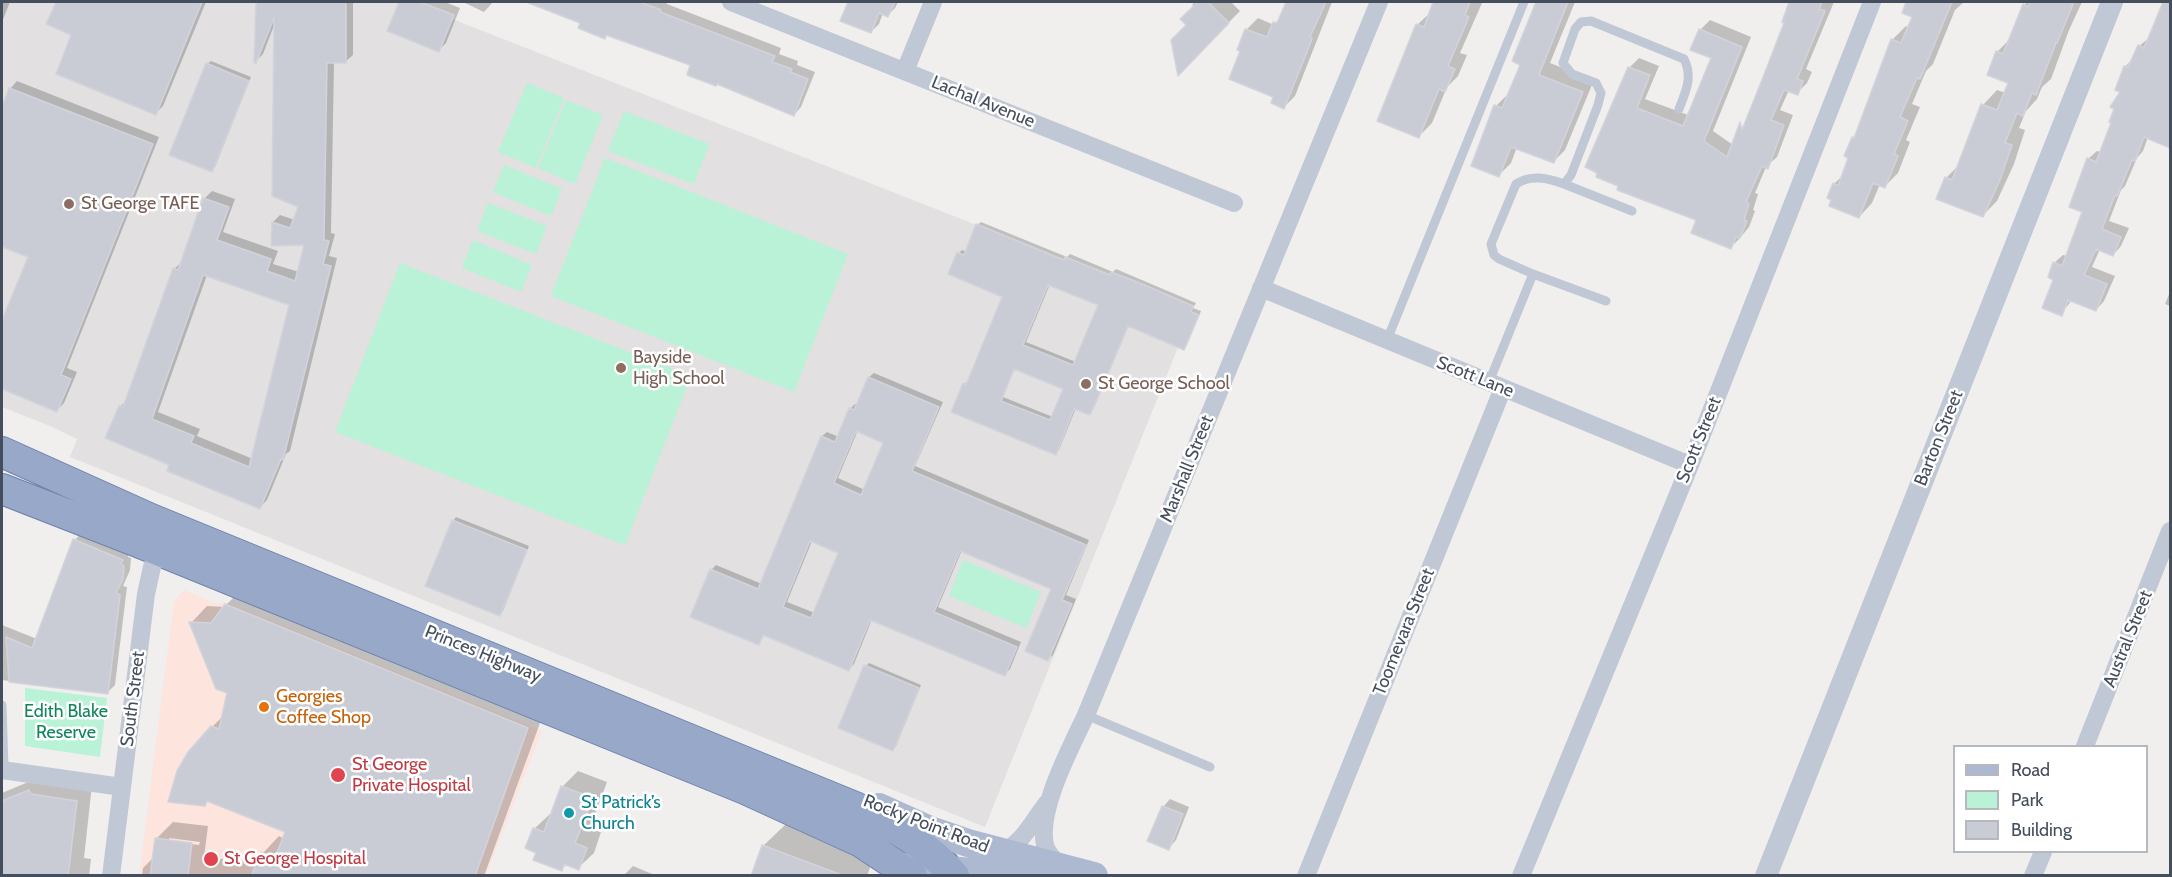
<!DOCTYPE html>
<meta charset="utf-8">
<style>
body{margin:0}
#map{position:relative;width:2172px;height:877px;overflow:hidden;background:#f1efee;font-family:Cabin,sans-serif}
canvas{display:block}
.frame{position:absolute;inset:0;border:3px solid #454e5d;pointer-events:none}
.legend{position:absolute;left:1953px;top:745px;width:195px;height:108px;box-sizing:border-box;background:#fff;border:2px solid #b5b8be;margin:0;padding:8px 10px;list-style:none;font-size:18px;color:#454e5d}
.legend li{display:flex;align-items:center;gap:12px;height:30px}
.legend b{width:30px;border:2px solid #b5b8be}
</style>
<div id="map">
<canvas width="2172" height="877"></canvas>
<div class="frame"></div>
<ul class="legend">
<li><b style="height:8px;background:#acb9d0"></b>Road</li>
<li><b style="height:16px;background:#b9f2d7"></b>Park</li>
<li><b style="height:16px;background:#caccd5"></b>Building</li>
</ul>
</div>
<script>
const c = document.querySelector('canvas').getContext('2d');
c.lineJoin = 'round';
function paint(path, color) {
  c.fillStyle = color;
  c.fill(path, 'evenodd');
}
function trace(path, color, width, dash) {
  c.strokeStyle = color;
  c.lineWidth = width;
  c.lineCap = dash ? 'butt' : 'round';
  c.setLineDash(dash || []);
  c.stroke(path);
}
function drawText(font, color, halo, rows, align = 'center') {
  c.font = font + ' Cabin,sans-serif';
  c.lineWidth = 5;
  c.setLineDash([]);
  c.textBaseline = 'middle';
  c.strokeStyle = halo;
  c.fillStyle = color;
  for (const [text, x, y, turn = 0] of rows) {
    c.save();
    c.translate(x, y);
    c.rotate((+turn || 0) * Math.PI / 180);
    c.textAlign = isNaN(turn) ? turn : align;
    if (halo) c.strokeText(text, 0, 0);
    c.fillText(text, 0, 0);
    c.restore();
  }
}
const education = new Path2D(`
 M2 2H409L1193 310 985 827 70 457 77 439 50 426 2 407Z`);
const medical = new Path2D(`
 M184 590 218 604 225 602 542 731 486 875 139 876 174 601Z`);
const green = new Path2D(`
 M527 83 564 98 536 168 498 152Z
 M566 100 603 115 575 184 538 168Z
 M624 111 709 144 694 184 608 151Z
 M605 158 848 254 794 392 551 296Z
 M504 165 562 189 551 216 493 192Z
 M488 203 547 226 536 254 477 231Z
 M473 240 532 265 521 292 462 268Z
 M400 263 691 376 625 545 335 432Z
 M963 560 1041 592 1026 628 949 596Z
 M25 688 107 698 100 757 25 746Z`);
const shadow = new Path2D(`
 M2 2H10L2 22Z
 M57 2H206L163 106 156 113 73 34 48 23Z
 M257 2H353V55L345 62H334L331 233 335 234 329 256 337 258 290 451 286 454 267 500 260 507 171 464 120 407 128 399 174 269 182 262 205 198 212 191 235 199 223 232 278 251 273 264 299 272 306 244H273V222L280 215 295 220 300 206 275 23 263 54 256 61ZM207 275 291 304 253 459 197 436 200 429 158 412Z
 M401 2H445L460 8 446 43 438 51 389 31Z
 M463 2H493L484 12Z
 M526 2H666L667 4 781 48 779 54 798 61 797 65 815 72 801 107 794 115 692 64 608 34 604 37 582 22Z
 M847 2H898L895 8 888 15 883 13 879 24 871 32Z
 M1195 2H1231L1240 11 1179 73 1194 7 1192 5Z
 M1288 2H1332L1295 96 1284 107 1242 50 1246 30 1258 18 1274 25 1282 15Z
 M1434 2 1482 3 1460 53 1467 55 1458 76 1447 87 1432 123 1418 137 1417 25 1431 12Z
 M1538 2H1575L1550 63 1594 80 1565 150 1553 162 1517 147 1511 163 1499 175 1496 106 1508 94 1509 95 1522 64 1514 61Z
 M1791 2H1834L1806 69 1812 72 1807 83 1797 93 1789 90 1780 110 1793 115 1777 157 1766 167 1755 193 1758 194 1753 210 1755 211 1749 227 1740 238 1730 248 1697 219 1619 189 1629 68 1639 58 1659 66 1645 99 1688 115 1713 57 1692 49 1700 30 1710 20 1751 37 1713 131 1733 145 1744 128 1786 22 1784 21Z
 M1909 2H1964L1955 10 1933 64 1926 71 1912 104 1920 107 1906 140 1910 142 1898 173 1885 186 1880 184 1872 203 1859 217 1834 184 1844 174 1853 138 1857 134 1892 40 1906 26 1909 28 1914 16 1904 13Z
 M2028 2H2082L2069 30 2051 79 2042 87 2037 99 2026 111 2019 128 2025 130 2014 164 1997 201 1983 215 1946 178 1960 164 1983 105 1997 90 2006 93 2010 83 1997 52 2010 39 2024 5Z
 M2164 2H2170V136L2163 143 2148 137 2143 151 2137 158 2125 186 2121 190 2109 221 2129 228 2121 246 2113 255 2100 249 2092 267 2115 276 2104 301 2096 310 2072 300 2061 314 2055 279 2054 263 2063 255 2067 256 2084 211 2088 159 2097 151 2101 152 2122 91 2125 67 2134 57 2139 46 2149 38Z
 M211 61 251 77 215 167 212 171 207 64Z
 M17 81 159 137 67 368 77 372 64 403 57 410 2 388V324L30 256 11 240 2 236V110L10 89Z
 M981 222 1067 257 1070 254 1113 272 1116 269 1196 303 1193 308 1201 311 1187 345 1184 348 1129 325 1093 410 1090 414 1076 408 1059 450 1056 453 964 384 969 381 1004 296 959 253 962 250 967 252 977 225ZM1050 284 1100 304 1076 362 1026 342ZM1015 368 1065 388 1053 417 1003 397Z
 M2170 292V306L2165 304Z
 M874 373 943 402 915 466 1089 540 1066 595 1076 599 1053 655 1048 659 1053 588 962 550 938 607 1021 642 1010 669 1005 674 872 619 854 664 849 669 765 634 759 643 711 570 716 565 762 584 822 436 827 432 839 437 850 409 855 404 857 405 869 377ZM858 430 885 442 865 490 838 478ZM812 541 840 552 815 613 787 602Z
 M456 517 529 546 503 611 500 615 453 521Z
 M82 532 129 552 128 557 131 558 130 570 123 586 127 587 115 685 107 693 2 680V625L37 639 75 540Z
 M242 589 544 712 484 876H142L143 868 154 857 157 838 173 822 208 826 204 857 258 863 263 853 279 836 284 839 287 831 209 800 204 805 212 727 224 715 228 692 191 623 207 606 224 607ZM169 838 200 842 199 845 169 841ZM268 853 283 859 281 862 268 857Z
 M869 663 921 685 896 746 892 750 866 666Z
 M578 771 607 782 590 828 601 832 594 853 578 868 567 864 562 869 538 852 534 829 550 814 552 815 563 786Z
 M45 775 92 785 84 858 91 859 89 876H2V793Z
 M1170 799 1189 807 1176 840 1169 848 1163 807Z
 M786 824 874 857 867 876H753L763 846Z
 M633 866 657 876H623Z`);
const building = new Path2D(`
 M56 2H202L156 115 56 74 71 35 46 24Z
 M256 2H346V63H327L324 240 329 241 323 264 331 266 283 460 281 459 260 509 167 471 169 465 105 438 119 406 123 407 173 268 178 270 203 198 229 207 217 240 271 259 267 271 295 281 304 245 271 246 272 222 290 228 298 207 272 196 274 18 256 63H254ZM203 275 289 305 249 467 191 443 194 436 152 419Z
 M399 2H420L454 15 439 52 387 31Z
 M526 2H640L661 10 660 12 775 56 772 62 792 69 790 72 808 79 794 116 717 84 716 86 687 75 690 65 606 35 605 39 578 28 580 23Z
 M848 2H895L888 17 879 13 871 33 840 21Z
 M1198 2H1208L1229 23 1178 76 1171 40 1186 25 1180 19Z
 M1286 2H1326L1310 37 1312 38 1307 52 1284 109 1271 103 1273 97 1229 79 1240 51 1237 50 1245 29 1267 37 1273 22 1277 23Z
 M1433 2H1470L1465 15 1469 17 1448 66 1455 69 1445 92 1439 89 1419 138 1377 121 1416 24 1424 27Z
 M1536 2H1568L1539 75 1583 92 1554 163 1511 147 1499 177 1471 166 1494 105 1502 108 1520 65 1512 61Z
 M1789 2H1822L1819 9 1825 11 1797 79 1803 81 1798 95 1784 90 1771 120 1784 125 1768 169 1762 166 1746 202 1749 204 1744 220 1747 221 1740 238 1736 237 1731 249 1691 233 1696 220 1617 190 1618 186 1596 177 1597 173 1585 167 1628 67 1650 75 1637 108 1683 126 1711 58 1690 50 1699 29 1742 47 1704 141 1727 157 1740 122 1742 130 1767 67 1784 23 1782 22Z
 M1906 2H1952L1920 79 1917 78 1900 117 1908 121 1894 154 1898 156 1885 188 1873 183 1859 218 1829 206 1831 200 1827 198 1833 183 1838 186 1848 158 1844 156 1852 137 1854 138 1891 39 1901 43 1912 17 1902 13Z
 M2030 2H2074L2057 43H2056L2036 95 2032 93 2023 116 2017 113 2005 143 2012 145 2000 180 1983 217 1936 199 1945 177 1952 180 1981 104 1997 110 2008 83 1987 75 1996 51 2003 54 2023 4 2028 7Z
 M2163 2H2170V148L2144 137 2135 161 2132 160 2117 196 2115 195 2102 229 2121 237 2113 256 2096 249 2084 275 2107 284 2096 311 2068 300 2062 316 2042 308 2053 280 2048 277 2053 262 2062 266 2082 212 2069 207 2087 158 2096 162 2111 123 2109 122 2114 109 2110 107 2120 92 2115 90 2124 66 2128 67 2138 45 2144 48Z
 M206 63 249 81 212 172 169 155Z
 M9 88 153 144 61 375 71 379 57 412 2 389V320L28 257 2 247V106Z
 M976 224 1064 260 1065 257 1110 275 1111 272 1142 284 1193 306 1191 312 1199 315 1184 350 1128 326 1090 415 1074 409 1056 455 951 412 963 383 966 385 1002 297 948 274 957 252 964 255ZM1048 285 1098 305 1073 365 1023 345ZM1014 369 1063 389 1050 420 1001 401Z
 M868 377 939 407 912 471 1086 545 1062 600 1072 604 1048 661 1025 651 1051 589 960 551 934 612 1017 647 1005 676 870 620 849 671 763 635 759 645 690 617 710 569 758 589 821 436 835 442 849 408 854 410ZM856 431 883 443 861 495 834 483ZM810 541 838 553 811 618 783 607Z
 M452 520 527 550 500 616 425 586Z
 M73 539 123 560 121 564 124 566 123 579 116 593 120 595 108 694 9 682 6 637 32 648Z
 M225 604 528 728 475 876H251L261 852 275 858 285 832 207 801 205 806 168 802 177 771 188 752 211 726 219 729 227 693 216 689 189 622 211 623Z
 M864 665 919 688 893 751 838 728Z
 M561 786 593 798 575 843 587 848 579 870 564 864 562 871 533 860 536 853 525 848 533 828 544 832Z
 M29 790 31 794 77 801 68 876H2V801Z
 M1162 806 1183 814 1169 850 1147 841Z
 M155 838 192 843 188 876H150Z
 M762 845 839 874 838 876H751Z`);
const service = new Path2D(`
 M1564 184 1632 211
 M1533 274 1606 301
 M1387 340 1524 2
 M1489 382 1533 274 1499 259 1494 255 1491 244 1516 184C1531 174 1548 178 1564 184L1571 175 1598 105 1601 93 1596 83 1572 74 1563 63 1575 29 1581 22 1591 21 1684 59C1693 77 1686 91 1679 109
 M2 705 4 769
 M1086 715 1210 767`);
const minor = new Path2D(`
 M731 2 1234 203
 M905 71 933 2
 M1261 288 1690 465
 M2085 746 2170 531
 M2 770 122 787
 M1001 853C1023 843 1032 822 1047 803
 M1062 867C1055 861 1047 854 1045 845 1037 810 1071 747 1086 715L1379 2
 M111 876 146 594 152 567 162 543
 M1306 876 1503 388
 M1521 876 1690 465 1872 2
 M2033 876 2043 852`);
const tertiary = new Path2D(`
 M1766 876 2112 2`);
const primary = new Path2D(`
 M879 807 930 830 968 843 1094 876
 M901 867 1033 876`);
const trunk = new Path2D(`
 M2 452 151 519 855 807C890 825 929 845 954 876
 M2 489 138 542 745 789 861 842 912 876`);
const markers = [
 [69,204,6,"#8d6e63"],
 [621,368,6,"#8d6e63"],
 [1086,384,6,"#8d6e63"],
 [264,707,6,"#e8710a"],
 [338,775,8,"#e0444e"],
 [569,813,6,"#0f9aa8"],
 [211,859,8,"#e0444e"]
];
const streetNames = [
 ["Lachal Avenue",983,102,22],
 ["Scott Lane",1475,377,22],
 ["Barton Street",1939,438,-68],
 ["Scott Street",1699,440,-68],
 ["Marshall Street",1187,469,-68],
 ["Toomevara Street",1404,632,-68],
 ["Austral Street",2128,639,-68],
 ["Princes Highway",483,654,22],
 ["South Street",133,699,-83],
 ["Rocky Point Road",926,824,21]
];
const educationNames = [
 ["St George TAFE",81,204],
 ["Bayside",633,358],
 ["High School",633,379],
 ["St George School",1098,384]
];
const foodNames = [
 ["Georgies",276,697],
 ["Coffee Shop",276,718]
];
const parkNames = [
 ["Edith Blake",66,712],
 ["Reserve",66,733]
];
const healthNames = [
 ["St George",352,765],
 ["Private Hospital",352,786],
 ["St George Hospital",224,859]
];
const cultureNames = [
 ["St Patrick’s",581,803],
 ["Church",581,824]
];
paint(education, '#e2e0e0');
paint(medical, '#fde4dd');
paint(green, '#b9f2d7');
paint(shadow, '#0003');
paint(building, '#caccd5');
trace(building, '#d2d3db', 1.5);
trace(trunk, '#6d83ad', 32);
trace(service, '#c1c8d5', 9);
trace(minor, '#c1c8d5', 18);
trace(tertiary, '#c1c8d5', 22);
trace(primary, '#acb9d0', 28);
trace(trunk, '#97a8c8', 30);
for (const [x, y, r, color] of markers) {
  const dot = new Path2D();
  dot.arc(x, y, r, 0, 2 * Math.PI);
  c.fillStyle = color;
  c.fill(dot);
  trace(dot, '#fff', 2);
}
drawText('18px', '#454e5d', '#fff', streetNames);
drawText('18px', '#785e54', '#fff', educationNames, 'left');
drawText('18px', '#c56008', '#fff', foodNames, 'left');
drawText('18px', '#10855b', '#fff', parkNames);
drawText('18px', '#be3a42', '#fff', healthNames, 'left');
drawText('18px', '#0d838f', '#fff', cultureNames, 'left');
</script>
